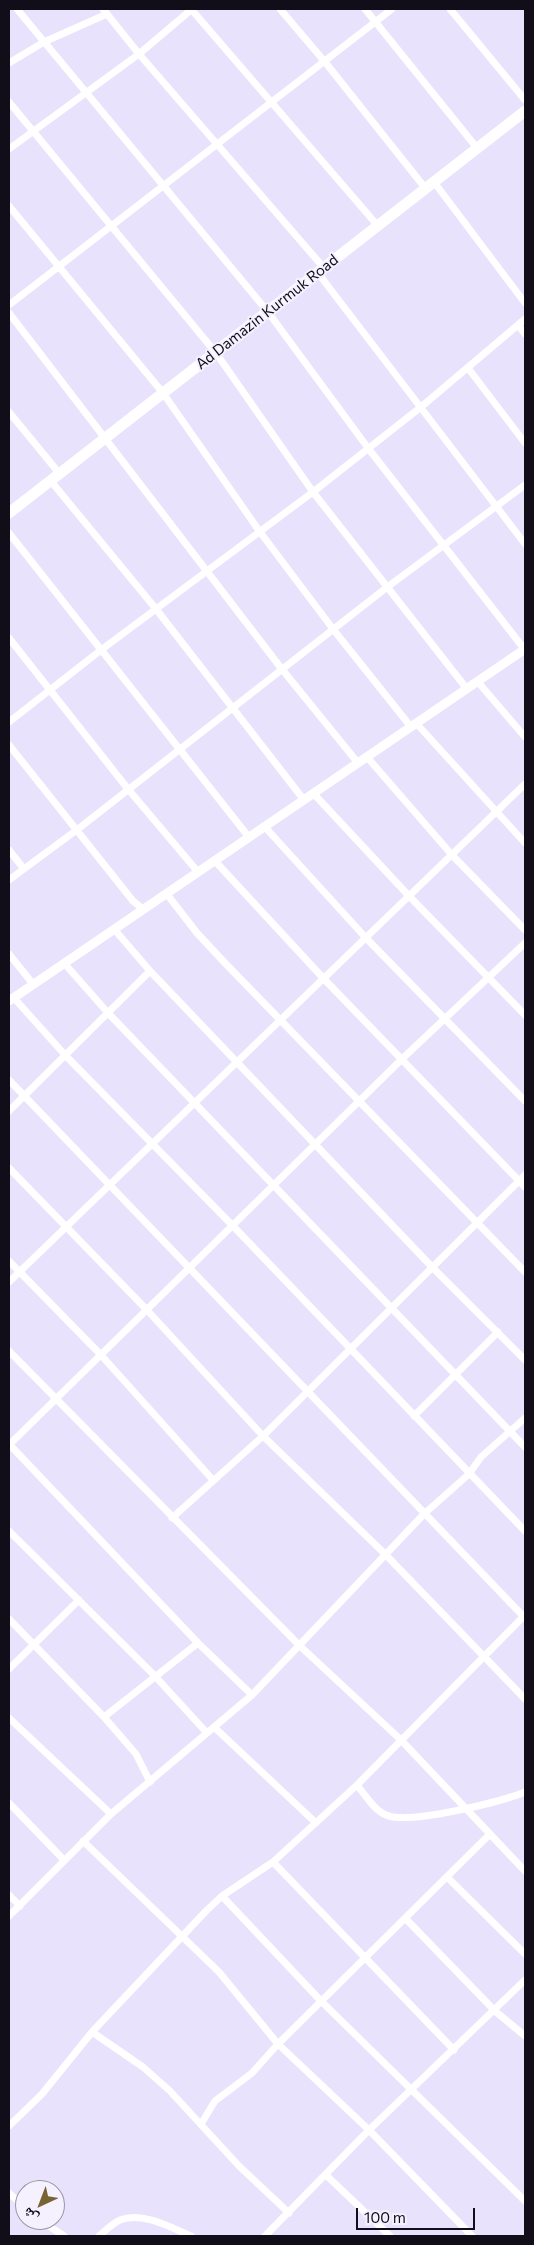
<!DOCTYPE html>
<meta charset="utf-8">
<style>
body{margin:0}
#map{position:relative;width:534px;height:2245px;overflow:hidden;background:#e9e2fc;font-family:Commissioner,"Noto Naskh Arabic",sans-serif}
canvas{display:block}
.frame{position:absolute;inset:0;border:10px solid #120e19;pointer-events:none}
.north{position:absolute;left:15px;top:2180px;width:50px;height:50px;box-sizing:border-box;background:#f5f1ff;border:1px solid #9a96a3;border-radius:50%;rotate:223deg;font-size:14px;font-weight:700;line-height:20px;text-align:center;color:#120e19}
.north::after{content:'';display:block;margin:auto;width:18px;height:22px;background:#776432;clip-path:polygon(50% 0,100% 100%,50% 72%,0 100%)}
.scale{position:absolute;left:356px;top:2208px;width:119px;height:22px;box-sizing:border-box;border:2px solid #120e19;border-top:0;padding-left:6px;font-size:15px;line-height:18px;white-space:nowrap;color:#120e19;-webkit-text-stroke:4px #f5f1ff;paint-order:stroke}
</style>
<div id="map">
<canvas width="534" height="2245"></canvas>
<div class="frame"></div>
<div class="north">ش</div>
<div class="scale">100 m</div>
</div>
<script>
const c = document.querySelector('canvas').getContext('2d');
c.lineJoin = 'round';
function trace(path, color, width, dash) {
  c.strokeStyle = color;
  c.lineWidth = width;
  c.lineCap = dash ? 'butt' : 'round';
  c.setLineDash(dash || []);
  c.stroke(path);
}
function drawText(font, color, halo, rows, align = 'center') {
  c.font = font + ' Commissioner,sans-serif';
  c.lineWidth = 4;
  c.setLineDash([]);
  c.textBaseline = 'middle';
  c.strokeStyle = halo;
  c.fillStyle = color;
  for (const [text, x, y, turn = 0] of rows) {
    c.save();
    c.translate(x, y);
    c.rotate((+turn || 0) * Math.PI / 180);
    c.textAlign = isNaN(turn) ? turn : align;
    if (halo) c.strokeText(text, 0, 0);
    c.fillText(text, 0, 0);
    c.restore();
  }
}
const minor = new Path2D(`
 M17 9 268 312 368 448 525 650
 M103 9 139 54 324 268
 M191 9 378 226
 M280 9 325 62 426 189
 M365 9 477 148
 M450 9 525 100
 M9 63 44 42 107 14
 M9 102 216 353 313 492 467 689
 M9 149 139 54 192 9
 M434 182 525 303
 M9 206 163 393 260 532 333 629 411 727
 M318 273 525 544
 M9 305 392 9
 M9 313 281 668 358 763
 M518 325 525 334
 M468 368 525 443
 M9 412 59 473
 M50 480 156 609 304 800
 M9 533 248 836
 M9 638 128 789 198 872
 M478 682 525 737
 M9 722 101 650 313 492 421 407 525 319
 M416 723 525 843
 M9 745 133 901 143 909
 M367 757 452 855 525 930
 M313 793 409 896 525 1015
 M264 826 366 938 525 1101
 M9 850 24 869
 M214 860 324 979 525 1187
 M9 880 78 829 386 588 525 485
 M166 893 197 933 224 962 525 1272
 M114 929 150 971 432 1267 525 1360
 M9 954 33 984
 M64 963 109 1014 525 1447
 M14 998 66 1056 233 1226 525 1531
 M9 1080 525 1618
 M9 1111 150 971
 M9 1168 147 1310 263 1436 385 1554 525 1699
 M9 1261 101 1355 213 1480
 M9 1282 525 784
 M9 1351 300 1646 401 1740 525 1871
 M414 1416 498 1332
 M9 1444 198 1643 252 1695
 M9 1445 402 1059 525 943
 M172 1518 263 1436 525 1175
 M9 1531 154 1675 207 1733
 M9 1619 104 1717 136 1754 150 1782
 M9 1669 79 1600
 M104 1717 198 1643
 M9 1718 111 1814
 M214 1727 316 1823
 M357 1785C365 1795 374 1810 386 1815 408 1825 501 1802 525 1792
 M9 1803 64 1860
 M83 1841 219 1972 278 2044 369 2130 472 2236
 M273 1862 454 2050
 M447 1877 525 1954
 M9 1895 20 1906
 M222 1896 321 2001 525 2201
 M9 1916 111 1814 252 1695 424 1514 469 1474 481 1457 525 1418
 M405 1918 495 2011 525 2036
 M92 2032 143 2067 170 2091 239 2166 289 2213
 M201 2124 215 2101 252 2073 278 2044 490 1834
 M9 2126 42 2094 92 2032 206 1911 222 1896 273 1862 357 1785 525 1615
 M326 2175 390 2236
 M9 2193 25 2208
 M40 2220 64 2236
 M99 2236C105 2231 113 2223 120 2220 142 2211 172 2228 191 2236
 M265 2236 369 2130 525 1980`);
const tertiary = new Path2D(`
 M9 1001 525 649`);
const trunk = new Path2D(`
 M9 513 525 111`);
const streetNames = [
 ["Ad Damazin Kurmuk Road",267,312,-38]
];
trace(minor, '#fff', 7);
trace(tertiary, '#fff', 9);
trace(trunk, '#fff', 11);
drawText('15px', '#120e19', '#f5f1ff', streetNames);
</script>
